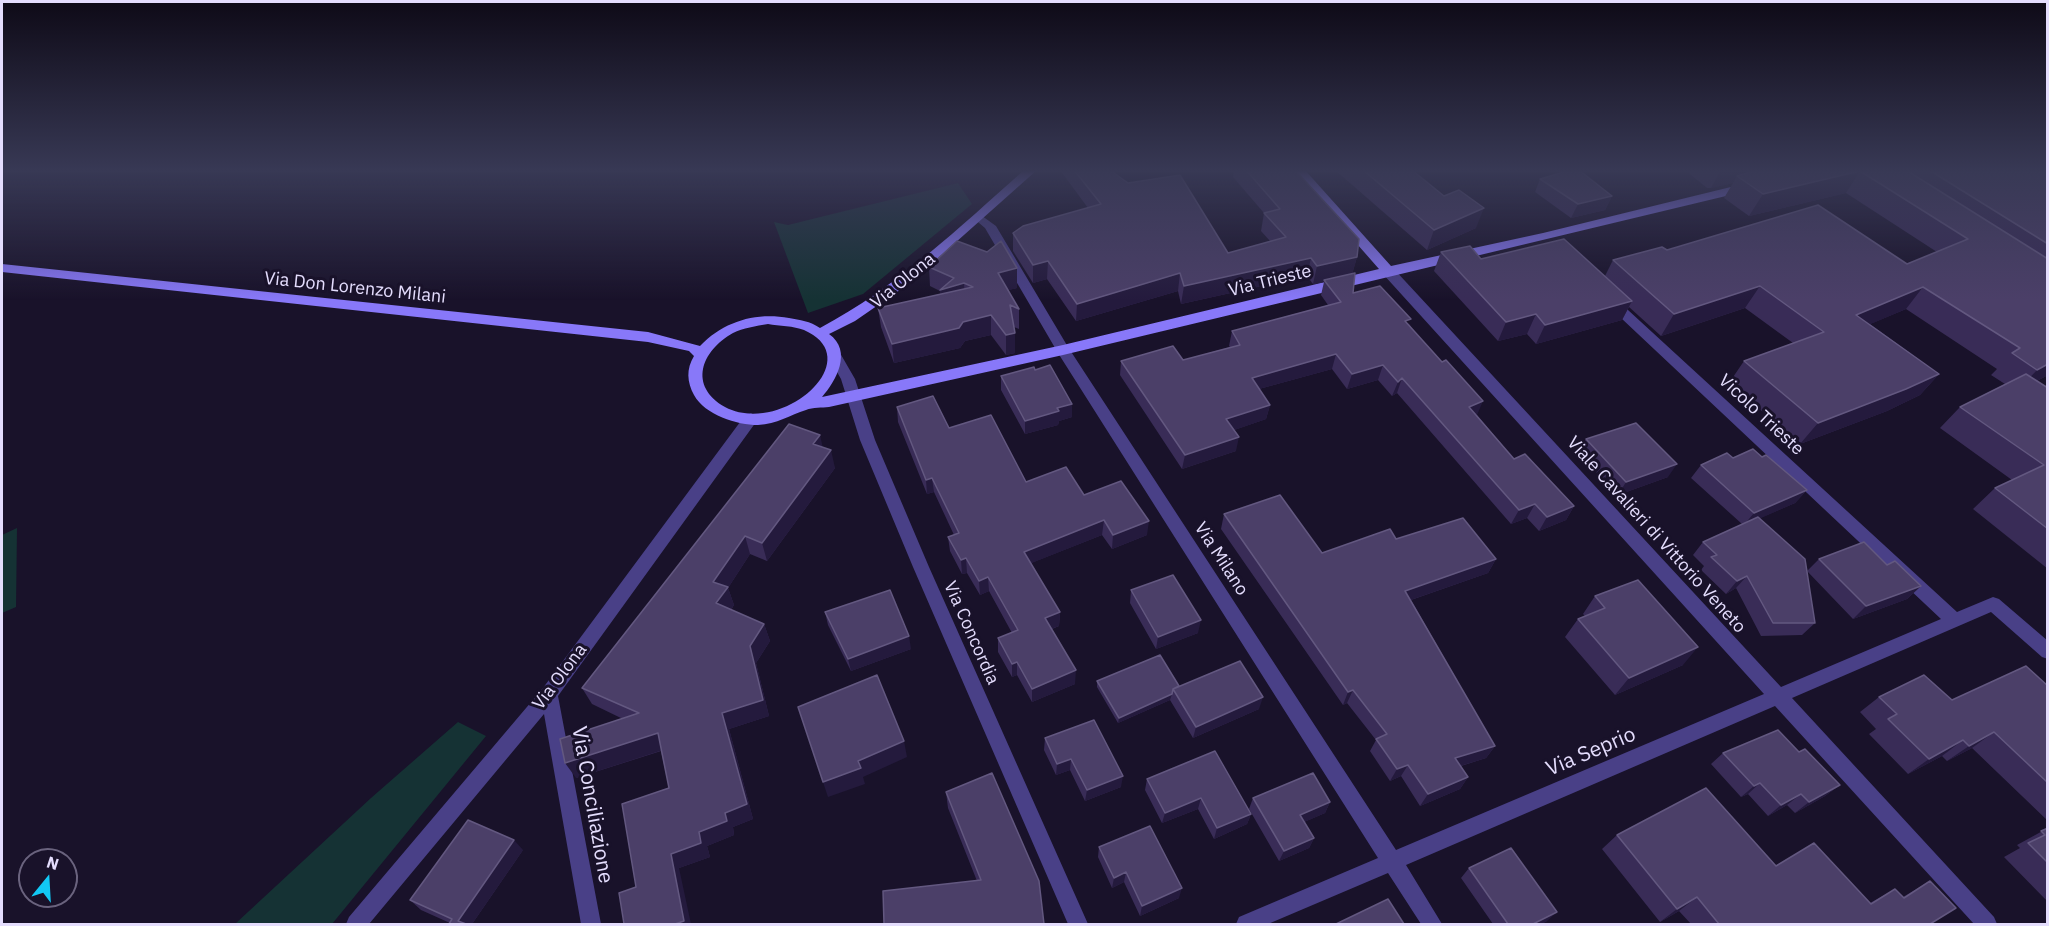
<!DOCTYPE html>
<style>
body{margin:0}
#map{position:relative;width:2049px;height:926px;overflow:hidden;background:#19122a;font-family:"IBM Plex Sans",sans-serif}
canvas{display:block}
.frame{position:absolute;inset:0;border:3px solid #e4ddfd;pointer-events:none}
.north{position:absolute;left:18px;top:848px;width:60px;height:60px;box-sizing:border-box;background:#19122a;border:2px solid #6a637e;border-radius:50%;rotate:18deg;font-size:16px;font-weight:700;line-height:24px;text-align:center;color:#e4ddfd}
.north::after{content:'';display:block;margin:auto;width:21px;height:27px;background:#12c8f4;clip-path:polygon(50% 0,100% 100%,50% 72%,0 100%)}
</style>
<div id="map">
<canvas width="2049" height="926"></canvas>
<div class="frame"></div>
<div class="north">N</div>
</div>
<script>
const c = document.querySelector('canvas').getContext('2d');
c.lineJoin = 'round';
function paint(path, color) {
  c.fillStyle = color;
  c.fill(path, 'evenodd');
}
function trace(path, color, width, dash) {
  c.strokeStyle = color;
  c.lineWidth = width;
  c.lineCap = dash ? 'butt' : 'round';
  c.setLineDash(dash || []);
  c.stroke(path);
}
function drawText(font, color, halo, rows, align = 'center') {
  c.font = font + ' "IBM Plex Sans",sans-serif';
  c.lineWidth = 6;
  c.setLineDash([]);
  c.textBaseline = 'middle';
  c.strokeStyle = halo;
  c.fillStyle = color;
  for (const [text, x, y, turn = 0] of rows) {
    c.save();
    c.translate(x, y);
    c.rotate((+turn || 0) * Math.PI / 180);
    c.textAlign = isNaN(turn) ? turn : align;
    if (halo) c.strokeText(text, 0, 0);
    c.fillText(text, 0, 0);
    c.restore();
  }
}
const green = new Path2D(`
 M958 183 972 204 863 294 808 313 774 222 788 225Z
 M17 528 16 607 2 613V535Z
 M458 722 486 736 332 924H235L371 798Z`);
const street = new Path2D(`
 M978 213 996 226 1068 347 1396 850 1764 694 1383 274 1382 271 1383 268H1393L1781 687 1941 619 1604 302 1606 299H1616L1957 612 1993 597 1999 599 2048 641V659L2042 657 1991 612 1792 698 1994 917 1997 924H1974L1775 706 1406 865 1442 924H1421L1388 873 1268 924H1236L1239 917 1378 858 1058 353 985 228 972 217Z
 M835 351 840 353 855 379 875 440 929 567 1088 924H1068L913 567 860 440 841 379 828 356Z
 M751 413 758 418 756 422 558 696 601 924H581L544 714 369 924H346L349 917 543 688 746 414Z`);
const secondary = new Path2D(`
 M1024 170H1037L910 283 855 321 829 334C853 351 836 381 822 397L1063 345 1379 269 1292 170H1305L1391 266 1543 233 1747 183 1753 187 1751 190 1063 355 829 407C822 408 813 407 806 410 790 415 777 424 758 425 737 425 705 415 694 395 687 382 686 369 694 356L689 351 648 342 2 272V264L648 332 700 346C724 321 756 312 789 318 800 320 810 321 820 328 897 287 959 228 1024 170ZM768 324C779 326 794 326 804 330 870 359 782 437 725 407 688 386 701 351 733 333 743 328 756 326 768 324Z`);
const wall = new Path2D(`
 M1060 170H1110L1228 253 1270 241 1261 231 1264 213 1233 177 1234 170H1295L1357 257 1352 274 1353 293 1409 324 1477 415 1514 459 1574 506 1566 520 1539 531 1527 518 1511 524 1397 393 1392 396 1378 380 1347 389 1332 369 1259 389 1270 405 1266 419 1234 430 1236 451 1182 469 1120 375 1121 361 1183 360 1230 347 1229 346 1232 331 1328 305 1321 295 1324 282 1313 284 1307 276 1181 304 1178 291 1076 321 1047 279 1033 283 1013 251V233L1088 208Z
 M1335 170H1412L1444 196 1476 228 1427 250Z
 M1685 170H2048V375L2037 381 2048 388V569L1973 509 1995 488 2012 480 1940 428 1960 407 2005 384 1991 375 1997 369 1906 309 1870 324 1939 374 1920 395 1887 411 1800 444 1729 383 1744 361 1793 343 1745 308 1661 336 1629 307 1622 320 1536 344 1527 334 1498 341 1434 271 1441 252 1481 259 1605 276 1613 260 1667 250 1907 264 1937 252 1846 193 1749 216 1724 198 1733 183 1711 188H1707Z
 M1540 179 1612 196 1605 210 1571 218 1535 192Z
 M929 267 1017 288 1008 290 1019 309V329L1014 327 1015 333V353L1006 355 991 335 965 341 960 348 894 363 881 327 878 308 940 294V291L930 286Z
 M1035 370 1072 404V417L1059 421 1058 425 1025 434 1001 390V376Z
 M897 407 949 428 1026 482 1084 495 1147 535 1112 549 1102 535 1031 563 1060 612 1059 626 1052 629 1075 684 1032 702 1017 675 1012 677 998 652V638L1012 633 989 591 980 595 967 573 962 574 950 551 948 537 954 535 934 492 927 494 898 422Z
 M1586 439 1668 477 1618 495 1578 453Z
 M823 447 835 468 767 561 750 554 728 588 734 605 731 610 764 624 770 641 756 663 769 716 729 729 753 819 733 827 734 835 707 846 710 857 679 868 636 887 669 788 661 751 576 778 623 719 592 704 582 688Z
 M1762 457 1807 490 1795 503 1760 518 1815 623 1802 635 1761 636 1736 588 1726 594 1701 570 1704 566 1693 555 1703 542 1742 524 1691 478 1701 465 1733 458Z
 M1224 514 1322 553 1396 539 1496 559 1488 573 1411 600 1495 746 1486 758 1461 766 1468 777 1460 789 1420 806 1401 776 1390 781 1370 751 1376 740 1347 703 1343 705 1221 529Z
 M1819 559 1921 586 1907 599 1853 619 1807 571Z
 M1131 590 1198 633 1156 649 1130 603Z
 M1595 596 1683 665 1615 695 1565 637 1578 619 1585 616 1583 614Z
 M825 612 911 649 851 671 828 625Z
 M1097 681 1179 686 1259 709 1193 738 1170 700 1118 723 1097 687Z
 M2048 686V821L1972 748 1947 761 1942 756 1908 774 1869 734 1876 729 1860 712 1879 697 1952 700Z
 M1045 738 1121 787 1085 801 1070 770 1056 775 1044 750Z
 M1799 752 1840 785 1825 796 1795 813 1787 805 1768 816 1748 794 1741 797 1711 764 1723 753Z
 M1147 779 1251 814 1247 824 1214 839 1198 809 1162 823 1145 790Z
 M946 792 1039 881H977L948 808Z
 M1253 798 1330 802 1325 813 1304 822 1314 838 1309 848 1279 861 1249 809Z
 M2048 828V902L2004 857 2020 848 2017 845Z
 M1617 835 1776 866 1870 903 1895 889 1903 897 1930 881V924H1691L1679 911 1660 922 1602 849Z
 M1099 847 1179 898 1140 916 1124 882 1112 888 1098 857Z
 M523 850 472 924H449L450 923 421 910 410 900Z
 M1469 868 1547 921 1541 924H1493L1461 878Z`);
const shadedWall = new Path2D(`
 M1721 170H1784L1737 176 1733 183 1711 188Z
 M1860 171 1846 193 1749 216 1763 194Z
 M1612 196 1605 210 1571 218 1578 204Z
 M1484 208 1476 228 1427 250 1434 230Z
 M1357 257 1352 275 1324 280V282L1313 284 1317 266Z
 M1311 258 1307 276 1181 304 1184 286Z
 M1048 261 1047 279 1033 283V265Z
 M1017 268V288L998 293V273Z
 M1180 273 1178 291 1076 321 1077 304Z
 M964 283 965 303 941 310 940 290Z
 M1760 286 1745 308 1661 336 1674 314Z
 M1923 287 1906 309 1840 337 1856 315Z
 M1632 301 1622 320 1536 344 1545 325Z
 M1536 314 1527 334 1498 341 1506 322Z
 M991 315V335L965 341 960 348 894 363 892 344 963 322Z
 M1015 333V353L1006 355V335Z
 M1336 354 1332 369 1248 392 1252 378Z
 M2048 364V375L2016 392 2037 370Z
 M1383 365 1378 380 1347 389 1352 374Z
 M1939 374 1920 395 1887 411 1800 444 1818 423Z
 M1402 378 1397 393 1392 396 1398 382Z
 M1483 401 1477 415 1469 407Z
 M1072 404V417L1059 421 1058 425 1025 434V421L1057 408Z
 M1270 405 1266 419 1223 434 1226 419Z
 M820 435 824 453 813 444Z
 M1239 437 1236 451 1182 469 1185 455Z
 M831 450 835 468 767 561 762 543Z
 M1677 464 1668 477 1618 495 1626 482Z
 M932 478 934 492 927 494 926 480Z
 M1807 490 1795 503 1743 526 1754 513Z
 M1535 504 1527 518 1511 524 1519 510Z
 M1574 506 1566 520 1539 531 1547 517Z
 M1104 520 1102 535 1024 566V552Z
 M1149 521 1147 535 1112 549 1113 535Z
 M745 536 750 554 728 588 734 605 723 621 716 603 713 582Z
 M966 558 967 573 962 574 961 560Z
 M1496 559 1488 573 1399 604 1405 591Z
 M1747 576 1736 588 1726 594 1737 581Z
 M988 577 989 591 980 595 979 581Z
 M1921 586 1907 599 1853 619 1866 606Z
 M1060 612 1059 626 1045 631V618Z
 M1201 620 1198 633 1156 649 1158 637Z
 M764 624 770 641 756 663 769 716 729 729 753 819 733 827 734 835 707 846 710 857 679 868 691 924H675L671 854 699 832 725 813 722 713 750 646Z
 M909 636 911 649 851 671 848 659Z
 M1698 647 1683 665 1615 695 1629 678Z
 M1017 662V675L1012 677V664Z
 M1076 670 1075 684 1032 702V689Z
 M1353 690 1347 703 1343 705 1348 692Z
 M1172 694 1170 700 1118 723 1119 718Z
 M1263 697 1259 709 1193 738 1196 727Z
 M1994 732 1972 748 1947 761 1969 746Z
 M658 733 666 749 576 778 565 763Z
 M1963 740 1942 756 1908 774 1929 759Z
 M904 741 907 757 863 777 865 784 828 797 823 782 858 761Z
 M1495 746 1486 758 1447 770 1455 758Z
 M1071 759 1070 770 1056 775 1057 764Z
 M1408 765 1401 776 1390 781 1397 769Z
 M1123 776 1121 787 1085 801 1087 790Z
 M1468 777 1460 789 1420 806 1428 794Z
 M1760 783 1748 794 1741 797 1754 786Z
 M1840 785 1825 796 1795 813 1809 802Z
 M1801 794 1787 805 1768 816 1781 805Z
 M1201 798 1198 809 1162 823 1165 813Z
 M1330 802 1325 813 1295 826 1300 815Z
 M1251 814 1247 824 1214 839 1217 828Z
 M1314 838 1309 848 1279 861 1284 851Z
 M514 840 523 850 472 924H462L458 921Z
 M1126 872 1124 882 1112 888 1114 878Z
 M1182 888 1179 898 1140 916 1142 906Z
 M1697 897 1679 911 1660 922 1677 909Z
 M1557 912 1547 921 1541 924H1533Z`);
const building = new Path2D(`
 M1074 170H1110L1128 183 1180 175 1228 253 1286 237 1264 213 1280 209 1246 170H1295L1359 239 1357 257 1317 266 1311 258 1184 286 1180 273 1077 304 1048 261 1033 265 1013 233 1023 226 1101 204Z
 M1363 170H1412L1444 196 1459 190 1484 208 1434 230Z
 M1570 170H1579L1612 196 1578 204 1540 179Z
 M1757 170H1906L2048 259V364L2037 370 2012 353 2020 348 1923 287 1856 315 1939 374 1906 389 1818 423 1744 361 1824 332 1760 286 1674 314 1613 260 1662 247 1667 250 1818 205 1907 264 1968 239 1860 171 1763 194 1737 176Z
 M1929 170H2048V244Z
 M1564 239 1632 301 1545 325 1536 314 1506 322 1441 252 1470 246 1481 259Z
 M957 241 987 252 1001 241 1017 268 998 273 1019 309 1010 305 1015 333 1006 335 991 315 963 322 959 328 892 344 878 308 973 287 964 283 940 290 954 278 929 267Z
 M1355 273 1353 293 1380 286 1411 319 1405 321 1442 362 1446 360 1483 401 1469 407 1514 459 1525 454 1574 506 1547 517 1535 504 1519 510 1402 378 1398 382 1383 365 1352 374 1336 354 1252 378 1270 405 1226 419 1239 437 1185 455 1121 361 1173 346 1183 360 1240 345 1232 331 1341 302 1324 280Z
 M1050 365 1072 404 1057 408 1059 411 1025 421 1001 376 1034 367 1035 370Z
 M2026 374 2048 388V529L1995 488 2044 465 1960 407Z
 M933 396 949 428 991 415 1026 482 1066 467 1084 495 1121 481 1149 521 1113 535 1104 520 1024 552 1060 612 1045 618 1076 670 1032 689 1017 662 1012 664 998 638 1018 630 988 577 979 581 966 558 961 560 948 537 959 533 932 478 926 480 897 407Z
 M1636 423 1677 464 1626 482 1586 439Z
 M789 424 820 435 813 444 831 450 762 543 745 536 713 582 728 587 716 603 764 624 750 646 763 700 722 713 747 804 725 813 727 821 699 832 701 843 671 854 684 921 675 924H624L619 893 636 887 622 804 669 788 658 733 565 763 560 739 639 713 582 688Z
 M1753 449 1762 457 1766 455 1807 490 1754 513 1701 465 1727 453 1733 458Z
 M1280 495 1322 553 1390 529 1396 539 1463 518 1496 559 1405 591 1495 746 1455 758 1468 777 1428 794 1408 765 1397 769 1376 739 1387 734 1353 690 1348 692 1224 514Z
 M1758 517 1805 559 1815 623H1773L1747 576 1737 581 1711 557 1717 555 1703 542Z
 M1864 542 1887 565 1895 561 1921 586 1866 606 1819 559Z
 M1173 575 1201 620 1158 637 1131 590Z
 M1638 580 1698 647 1629 678 1578 619 1605 608 1595 596Z
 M890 590 909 636 848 659 825 612Z
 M1160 655 1179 686 1173 689 1172 694 1119 718 1097 681Z
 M1240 661 1263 697 1196 727 1173 689Z
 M2026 666 2048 686V783L1994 732 1969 746 1963 740 1929 759 1888 719 1897 714 1879 697 1924 675 1952 700Z
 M877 675 904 741 858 761 861 768 823 782 798 707Z
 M1094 720 1123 776 1087 790 1071 759 1057 764 1045 738Z
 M1778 730 1799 752 1805 749 1840 785 1809 802 1801 794 1781 805 1760 783 1754 786 1723 753Z
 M1215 751 1251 814 1217 828 1201 798 1165 813 1147 779Z
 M992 773 1039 881 1044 924H884L883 891 981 880 946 792Z
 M1313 773 1330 802 1300 815 1314 838 1284 851 1253 798Z
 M1706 788 1776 866 1814 843 1871 904 1895 889 1904 898 1930 881 1956 908 1930 924H1719L1697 897 1677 909 1617 835Z
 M468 820 514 840 458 921 466 924H449L452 919 410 900Z
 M1150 826 1182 888 1142 906 1126 872 1114 878 1099 847Z
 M2048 828V863L2028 843 2045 835 2041 831Z
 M1511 848 1557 912 1533 924H1508L1469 868Z
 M1388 899 1404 924H1336Z`);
const streetNames = [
 ["Via Olona",903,281,-39],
 ["Via Trieste",1270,281,-14],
 ["Via Don Lorenzo Milani",355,288,6],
 ["Vicolo Trieste",1761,415,43],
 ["Viale Cavalieri di Vittorio Veneto",1656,535,48],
 ["Via Milano",1221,559,57],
 ["Via Concordia",971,633,66],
 ["Via Olona",560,677,-53]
];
const nearStreetnames = [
 ["Via Seprio",1591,752,-23],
 ["Via Conciliazione",592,805,80]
];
paint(green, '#153234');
paint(street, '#494087');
paint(secondary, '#8878f9');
paint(wall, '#392c57');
paint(shadedWall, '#241a3d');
paint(building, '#4b3f68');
trace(building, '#635880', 1.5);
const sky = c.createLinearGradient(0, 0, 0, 300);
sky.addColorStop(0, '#0e0a17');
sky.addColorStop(0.57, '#383955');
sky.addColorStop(1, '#38395500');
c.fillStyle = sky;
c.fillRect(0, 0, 2049, 300);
drawText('18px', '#e4ddfd', '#19122a', streetNames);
drawText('21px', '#e4ddfd', '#19122a', nearStreetnames);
</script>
